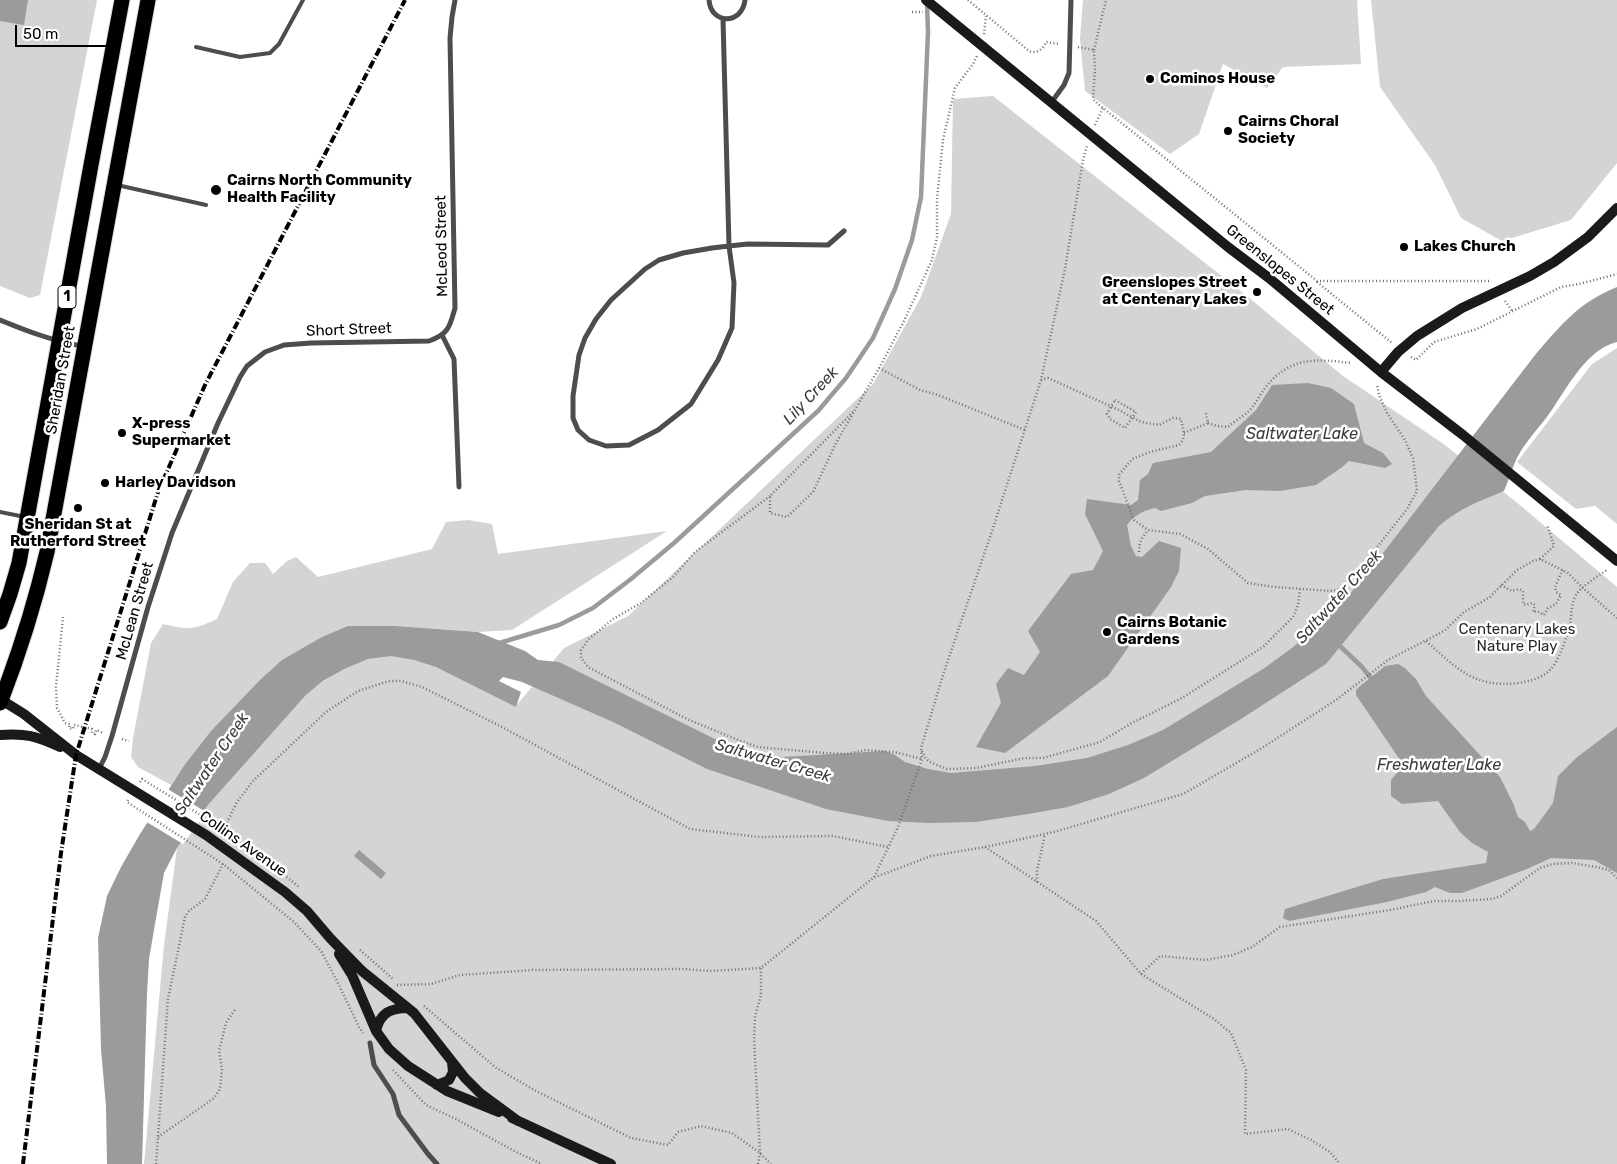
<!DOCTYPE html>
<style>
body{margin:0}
#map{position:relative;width:1617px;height:1164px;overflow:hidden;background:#fff;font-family:Rubik,sans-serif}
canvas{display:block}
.scale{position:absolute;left:15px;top:25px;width:102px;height:22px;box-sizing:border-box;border:2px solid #000;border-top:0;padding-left:6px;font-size:15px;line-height:18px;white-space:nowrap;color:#000;-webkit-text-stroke:4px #fff;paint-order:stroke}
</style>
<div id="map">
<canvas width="1617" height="1164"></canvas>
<div class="scale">50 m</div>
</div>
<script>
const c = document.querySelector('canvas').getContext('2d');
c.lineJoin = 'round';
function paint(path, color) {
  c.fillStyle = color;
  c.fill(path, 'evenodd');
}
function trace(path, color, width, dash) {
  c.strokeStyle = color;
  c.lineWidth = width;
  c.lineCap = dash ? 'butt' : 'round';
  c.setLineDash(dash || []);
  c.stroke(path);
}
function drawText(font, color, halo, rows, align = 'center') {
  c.font = font + ' Rubik,sans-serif';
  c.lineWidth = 5;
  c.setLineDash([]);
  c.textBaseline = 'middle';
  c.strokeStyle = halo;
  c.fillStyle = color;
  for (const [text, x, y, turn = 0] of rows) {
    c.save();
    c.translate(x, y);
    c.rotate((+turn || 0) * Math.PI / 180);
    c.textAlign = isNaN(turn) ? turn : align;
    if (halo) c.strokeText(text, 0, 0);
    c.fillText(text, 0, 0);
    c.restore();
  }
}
const green = new Path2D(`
 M0 0H97L40 295 30 298 0 286Z
 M1083 0H1357L1361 64 1283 67 1267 88 1223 64 1199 134 1170 154 1085 91 1080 39Z
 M1371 0H1617V163L1571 220 1502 241 1461 218 1435 165 1380 87Z
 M993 96 1247 296 1343 376 1445 445 1521 506 1617 587V1164H144L164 945 177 848 208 805 306 695C329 676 362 653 392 656 436 660 477 687 516 706L564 648 628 616 873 384 921 297 951 214 953 99Z
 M1617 348V524L1595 506 1576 509 1517 462 1592 364Z
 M468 520 492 524 498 554 667 531 512 630 478 632 396 626 183 767 171 785 138 767 131 757 133 738 151 643 163 624C189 630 193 630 217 619L233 582 250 563H265L273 574 287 561 296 557 318 577 432 549 446 522Z`);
const water = new Path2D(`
 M0 0H28L24 25 0 21Z
 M1617 287V342C1585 350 1567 389 1549 414 1539 428 1525 442 1517 458 1512 468 1509 480 1504 491 1482 500 1458 509 1439 526L1326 664 1241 719 1144 778 1109 794 1068 807 1028 814 976 822 928 823 888 821 826 809 707 769 613 722 522 682 503 677 499 681 521 692 516 707 436 667 414 660 391 656 368 659 344 669 323 681 306 695 208 805 177 848 164 873 155 924 149 959 147 994 142 1164H107L106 1106 101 1049 98 938 107 896 121 867 140 834 183 767 211 731 260 680 282 660 322 637 348 626H396L478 632 525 651 538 660 559 662 717 740 756 752 782 757 885 751 895 755 905 762 928 769 951 773 1035 766 1087 758 1128 745 1163 730 1263 669 1292 648 1320 624 1341 604 1367 574 1535 355C1562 324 1578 303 1617 287Z
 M1308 383 1331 388 1354 404 1364 443 1383 453 1392 464 1385 468 1349 461 1341 468 1316 485 1280 491 1246 490 1205 496 1192 503 1161 511 1155 508C1142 511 1135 515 1127 525L1131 546 1136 556 1142 557 1159 541 1181 548 1179 571 1171 587 1108 676 1005 753 976 747 1001 703 996 684 1008 668 1024 675 1040 652 1028 631 1071 574 1093 570 1103 551 1085 514 1087 499 1131 505 1138 500 1140 480 1148 474 1153 463 1211 452 1256 410 1272 385Z
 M1398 664 1405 668 1416 679 1426 696 1500 777 1513 803 1518 817 1525 822 1530 831 1534 829 1553 803 1558 776 1576 758 1617 727V873L1594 860 1551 858 1527 869 1462 893H1450L1435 887 1426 892 1387 902 1289 921 1283 918 1285 909 1383 879 1486 863 1488 852 1472 843 1460 832 1438 801 1402 804 1391 796V780L1401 768 1400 760 1356 695V690L1359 687 1385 666Z
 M359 850 386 873 381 879 354 856Z`);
const pier = new Path2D(`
 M166 788 206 812 183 844 145 821Z`);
const stream = new Path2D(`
 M496 644 559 625 593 608 631 579 674 543 818 411 846 378 873 338 895 289 912 240 921 197 928 32 927 4
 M1341 647 1362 667 1370 677`);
const path = new Path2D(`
 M968 0 1029 51C1036 54 1044 49 1046 42L1060 44
 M912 12H923
 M984 34 986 16
 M1078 47 1094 50 1095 70 1093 99 1097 103 1317 281H1490
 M1094 50 1106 0
 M1095 125 1103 108
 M1317 282 1392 343
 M1505 301 1513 312
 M1411 357 1416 360 1434 342 1477 329 1561 287 1579 284 1617 274
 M879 368 920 390 938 395 1025 430
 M1041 380 1048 378 1119 410 1141 422 1159 425 1173 418 1181 419 1184 433 1183 440 1179 445 1150 452 1132 459 1119 475V481L1134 520 1148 530 1180 534 1208 549 1248 583 1274 587 1333 591 1346 587 1407 509 1417 491 1413 458 1405 440 1387 413 1379 395 1377 384
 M1115 400 1136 412 1125 428 1110 419 1107 414Z
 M853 412 770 496V513L787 517 813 492 836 443 882 363 905 319 932 260 937 237V199L943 140 955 88 973 64 977 56
 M1208 423 1217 426 1228 427C1234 421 1241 418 1247 413 1254 407 1259 396 1265 388 1290 356 1315 359 1352 363
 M1184 433 1208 423 1206 413
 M770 496 695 552 673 577 641 603 613 619 589 639 581 650V658L588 667 687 719 738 740 758 747 825 753 846 754 866 750 894 752 922 759
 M1139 552C1139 542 1142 537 1148 530
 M1540 559 1554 546 1547 524
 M1501 585 1512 591 1519 589 1523 591V604L1526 605 1532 603 1535 605 1533 612 1537 611 1544 615 1548 608 1556 604 1561 595 1556 592 1555 587 1563 569
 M63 617 56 687 57 708 65 723 70 724 69 728 73 729 74 725 92 729V733L95 734 96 730 103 733
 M1426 641C1458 669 1473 688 1519 683 1530 681 1542 678 1550 670 1558 662 1563 646 1567 636 1573 623 1569 607 1576 595 1581 586 1600 575 1608 569
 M122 739 129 741
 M922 751 926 759 932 763 947 769 976 768 1025 758H1043L1100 742 1132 723 1182 698 1263 647 1293 617 1298 605 1300 589
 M140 782 142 779 238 838 299 887
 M128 800 127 802 223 864 294 922 321 951 337 981 359 1027 363 1033
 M224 829 237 802 253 781 326 712 358 691 389 681H401L422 687 500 726 690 829 760 837 833 836 888 847
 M985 847 1096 921 1141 974 1214 1019 1231 1033 1246 1070 1245 1134 1288 1129 1311 1140 1330 1152 1340 1164
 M874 877 898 827 922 759 921 748 943 675 992 531 1041 380 1065 269 1083 160 1087 146
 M1037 882V871L1045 834
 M360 950 393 979
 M1141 974 1160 956 1206 960 1233 955 1252 947 1280 927 1390 910 1434 901H1458L1492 899 1501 896 1540 868 1553 864 1572 863 1596 867 1609 870 1617 878
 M397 985 431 984 460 975 532 970 682 969 710 971 761 968 873 878 931 856 985 847 1054 832 1183 794 1262 748 1336 700 1388 660 1444 631 1464 612 1490 597 1517 570 1533 561 1540 559 1568 573 1583 588 1617 618
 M424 1006 495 1067 534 1090 631 1138 668 1145 678 1132 701 1126 732 1133 760 1153 771 1164
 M393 1070 426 1105 456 1119 516 1152 542 1164
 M158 1137 214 1098 220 1089 222 1069 219 1051 226 1023 236 1008
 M156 1164 168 999 185 917 189 911 205 899 223 864
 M758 1164 760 1153 754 1039 755 1016 761 995V968`);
const lane = new Path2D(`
 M196 47 240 57 270 53 279 44 303 0
 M117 185 206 205
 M0 512 25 517`);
const street = new Path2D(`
 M709 0C711 25 742 25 745 0
 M723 19 729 246 734 283 732 328 718 360 691 404 658 430 629 445 606 446 589 440 578 430 573 418V396L579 355 585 338 596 319 611 300 645 269 659 260 683 253 712 248 729 246 748 244 828 245 844 231
 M1051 103 1064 85 1069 73 1071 0
 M0 320C27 331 53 341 82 346
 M442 335 454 359 459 487
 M99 769 105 757 112 736 148 607 172 533 218 423 240 377 247 366 265 352 284 345 311 343 429 341C449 334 450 326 455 308L450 38 452 17 455 0
 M370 1043 374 1065 393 1094 399 1115 428 1154 437 1164`);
const secondary = new Path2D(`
 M926 0 1228 247 1269 278 1381 372 1463 435 1617 561
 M1381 372 1398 352 1417 336 1462 308 1530 276 1554 262 1588 237 1617 208
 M0 699 24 714 76 755 206 835 285 892 307 911 330 938 362 971 414 1013 465 1078 480 1093 518 1121
 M0 735C26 733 36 736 60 747
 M339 954 352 975 376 1031 389 1049 408 1066 447 1091 499 1112
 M376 1031C380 1013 390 1008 408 1008
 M437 1085 449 1080 453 1072 452 1062
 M512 1118 611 1164`);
const highway = new Path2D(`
 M0 622 10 594 19 563 91 165 122 0
 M0 703C19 654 35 603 47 552L148 0`);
const rail = new Path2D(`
 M23 1164 61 853 76 755 158 492 205 385 405 0`);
const markers = [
 [1150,79,5,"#000"],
 [1228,131,5,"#000"],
 [216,190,6,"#000"],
 [1404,247,5,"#000"],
 [1257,292,5,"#000"],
 [122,433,5,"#000"],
 [105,483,5,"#000"],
 [78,508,5,"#000"],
 [1107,632,5,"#000"]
];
const shields = [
 [67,297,18]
];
const shieldNames = [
 ["1",67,297]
];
const poiNames = [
 ["Cominos House",1160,79],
 ["Cairns Choral",1238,122],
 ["Society",1238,139],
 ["Cairns North Community",227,181],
 ["Health Facility",227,198],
 ["Lakes Church",1414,247],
 ["Greenslopes Street",1247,283,"right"],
 ["at Centenary Lakes",1247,300,"right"],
 ["X-press",132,424],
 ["Supermarket",132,441],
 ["Harley Davidson",115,483],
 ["Sheridan St at",78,525,"center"],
 ["Rutherford Street",78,542,"center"],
 ["Cairns Botanic",1117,623],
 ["Gardens",1117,640]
];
const streetNames = [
 ["McLeod Street",442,246,-91],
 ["Greenslopes Street",1280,270,39],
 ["Short Street",349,330,-2],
 ["Sheridan Street",61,380,-80],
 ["McLean Street",135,611,-74],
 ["Collins Avenue",243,844,35]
];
const parkNames = [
 ["Centenary Lakes",1517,630],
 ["Nature Play",1517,647]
];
const waterNames = [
 ["Lily Creek",811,396,-47],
 ["Saltwater Lake",1302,434],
 ["Saltwater Creek",1339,597,-48],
 ["Saltwater Creek",773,761,16],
 ["Saltwater Creek",212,764,-56],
 ["Freshwater Lake",1439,765]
];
paint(green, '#d4d4d4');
paint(water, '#9b9b9b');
paint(pier, '#fff');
trace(stream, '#9b9b9b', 4.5);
trace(highway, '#dbdbdb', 17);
trace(path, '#6f6f6f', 2.5, [1, 2.5]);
trace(lane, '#4d4d4d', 4);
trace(street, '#4d4d4d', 5);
trace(secondary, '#1a1a1a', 10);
trace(highway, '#000', 15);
trace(rail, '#000', 4, [8, 2.5, 1, 2.5]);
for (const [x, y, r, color] of markers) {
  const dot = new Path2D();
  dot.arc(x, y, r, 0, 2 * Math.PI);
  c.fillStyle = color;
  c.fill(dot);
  trace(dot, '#fff', 2);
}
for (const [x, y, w] of shields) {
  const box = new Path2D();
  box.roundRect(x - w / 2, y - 11.5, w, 23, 4);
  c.fillStyle = '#fff';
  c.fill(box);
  trace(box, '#000', 1);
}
drawText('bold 14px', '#000', null, shieldNames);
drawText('bold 15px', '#000', '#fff', poiNames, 'left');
drawText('15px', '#000', '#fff', streetNames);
drawText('15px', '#2b2b2b', '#fff', parkNames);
drawText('italic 16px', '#3c3c3c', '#fff', waterNames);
</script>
